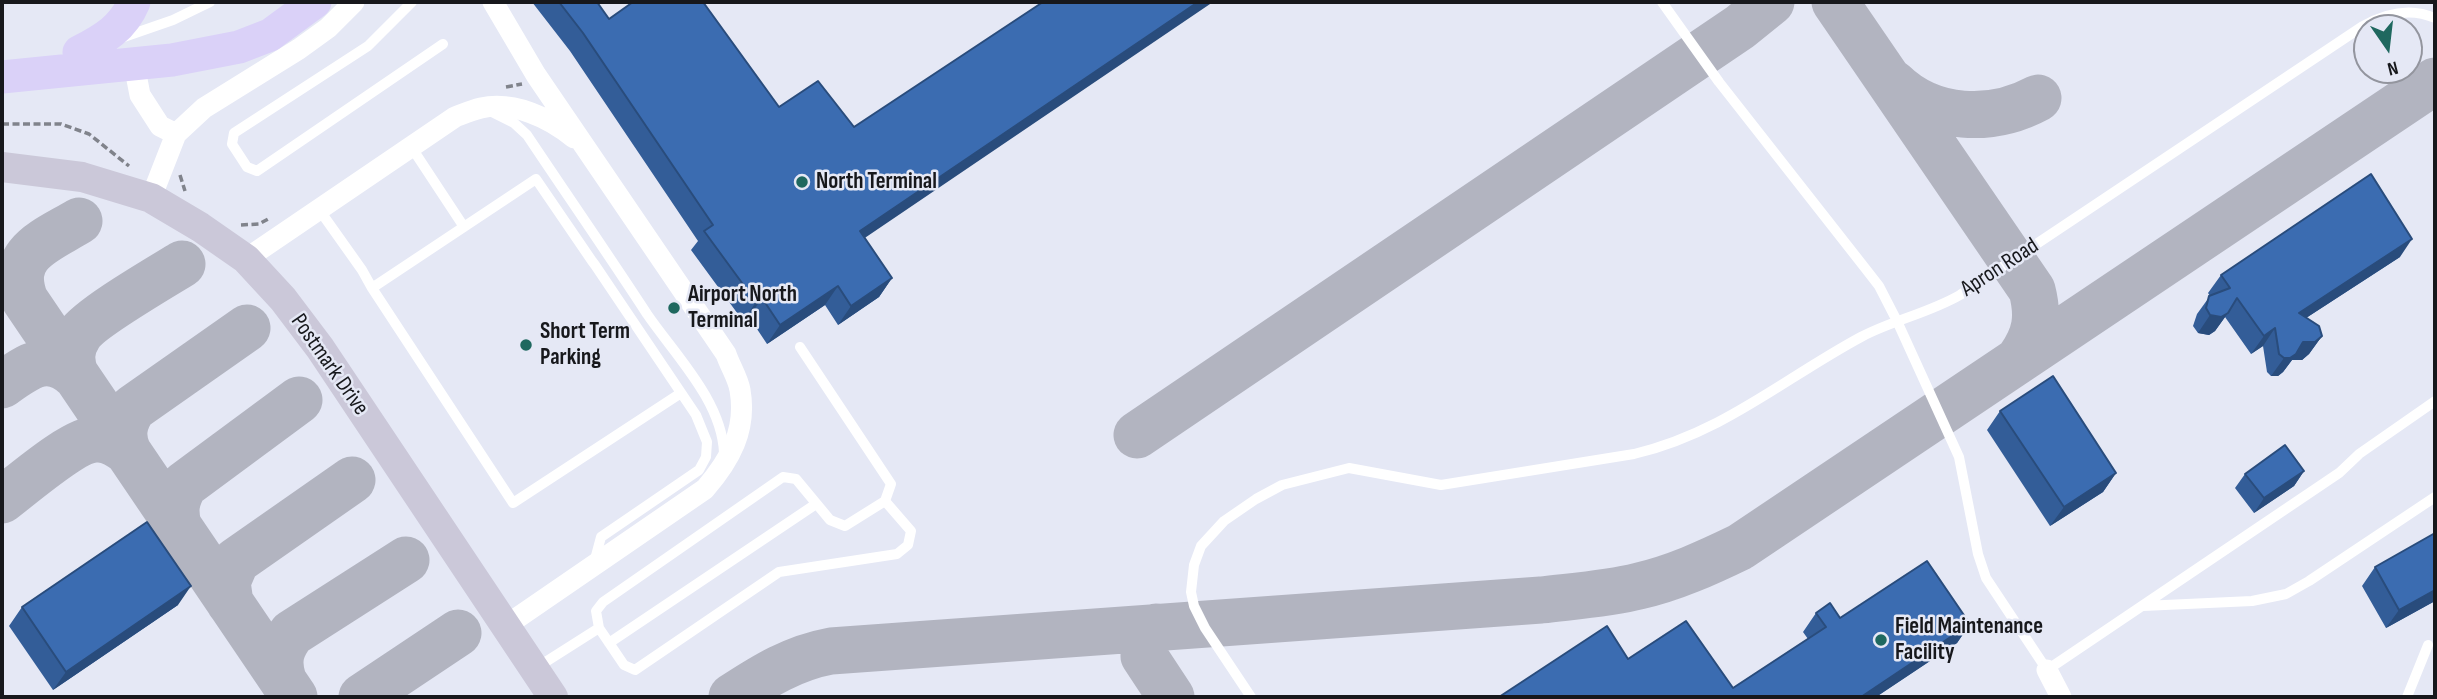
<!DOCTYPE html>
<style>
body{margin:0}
#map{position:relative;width:2437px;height:699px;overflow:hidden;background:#e5e8f5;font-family:"Sofia Sans Condensed",sans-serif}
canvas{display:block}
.frame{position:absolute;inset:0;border:4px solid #17181c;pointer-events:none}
.north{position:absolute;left:2353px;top:14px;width:70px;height:70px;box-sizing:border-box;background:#e5e8f5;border:2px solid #93959e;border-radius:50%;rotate:166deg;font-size:19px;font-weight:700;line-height:28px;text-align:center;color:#17181c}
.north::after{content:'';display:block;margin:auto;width:24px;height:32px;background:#1f685f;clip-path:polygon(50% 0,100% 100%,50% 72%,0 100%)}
</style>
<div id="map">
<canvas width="2437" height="699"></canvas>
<div class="frame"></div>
<div class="north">N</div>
</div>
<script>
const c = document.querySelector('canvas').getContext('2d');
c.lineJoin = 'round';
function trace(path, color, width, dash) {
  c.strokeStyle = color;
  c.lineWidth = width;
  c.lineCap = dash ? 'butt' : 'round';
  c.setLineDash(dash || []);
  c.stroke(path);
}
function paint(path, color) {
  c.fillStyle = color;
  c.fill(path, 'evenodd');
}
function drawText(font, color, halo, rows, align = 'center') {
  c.font = font + ' "Sofia Sans Condensed",sans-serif';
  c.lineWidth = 5;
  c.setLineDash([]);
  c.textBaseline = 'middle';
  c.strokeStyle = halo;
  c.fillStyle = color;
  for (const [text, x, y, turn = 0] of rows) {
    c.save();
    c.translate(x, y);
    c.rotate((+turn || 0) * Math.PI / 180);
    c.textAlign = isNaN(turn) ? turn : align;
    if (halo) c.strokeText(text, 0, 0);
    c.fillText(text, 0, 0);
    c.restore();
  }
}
const taxiway = new Path2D(`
 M1835 2 2032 290C2039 317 2036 335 2020 358
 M1893 83C1932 121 1992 123 2038 98
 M79 221C46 241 7 253 25 300L294 697
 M76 376C70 362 70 349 79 335 90 318 161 277 182 264
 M2 385C27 367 48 350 76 376
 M1137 435 1740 27 1771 2
 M128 452C121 436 123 423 133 408L247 328
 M2 500C22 485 75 438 98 439 109 439 119 445 128 452
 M178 525C174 509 176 500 184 485L299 400
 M230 603 227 582 236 561 352 480
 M1156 627 1147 636 1144 656 1171 697
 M283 680C277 661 280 648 292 633L406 560
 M362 697 458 633
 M732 697C764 676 793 658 831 651L1541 600C1574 596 1607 594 1639 586 1674 578 1707 563 1740 547L2435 81`);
const path = new Path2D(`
 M506 87 522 84
 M2 124H61L89 134 129 166
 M180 175 185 191
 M241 225 259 224 270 218`);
const lane = new Path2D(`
 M412 2 368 46 234 133 232 144 247 167 257 171 443 44
 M1662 2 1719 82 1865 268 1879 286 1897 321 1959 457 1978 554 1986 578 2047 670 2339 473 2359 454 2435 401
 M121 38 173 20 210 2
 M490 111 514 123 527 135C567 195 608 254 647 314 675 355 722 401 724 453
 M410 145 464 227
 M318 208 362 270 372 288
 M800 347 891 484 885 501 911 531 908 545 897 554 779 572 635 670 624 665 599 628 596 611 603 602 783 477 796 479 830 520 845 526 885 501
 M594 563 601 537 699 470 706 457 707 442 696 415 595 265 592 261 536 179 372 288 513 503 681 393
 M2143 606 2252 601 2286 594 2309 581 2435 497
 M609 643 816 504
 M536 668 599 628
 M1251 697 1205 628 1194 606 1191 592 1194 565 1201 546 1224 521 1256 499 1282 485 1349 468 1441 485 1634 454C1723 433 1783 379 1861 337 1893 320 1929 313 1960 295L2363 26C2386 13 2410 7 2435 18
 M2407 697 2428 645`);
const street = new Path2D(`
 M493 2 536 75 726 354C730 366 738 378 740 390 747 430 730 460 705 489L504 627
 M134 64 140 95 160 126 176 134
 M151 198 176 134 204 108 299 49 328 28 354 2
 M246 259 455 117C463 114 472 110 481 108 514 101 550 118 574 138
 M2047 670 2061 697`);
const secondary = new Path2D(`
 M2 167 82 177 151 198 200 227 246 259 283 299 320 348 553 697`);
const primary = new Path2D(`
 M79 52C104 39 123 28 134 2
 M2 77 172 60 239 47 270 35 315 2`);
const wall = new Path2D(`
 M532 2H597L609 19 864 238 892 278 879 297 838 325 825 305 767 344 749 317 743 321 691 250 698 241 570 51Z
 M2400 257 2306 318 2322 336 2309 354 2302 360H2292L2283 372 2278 376H2271L2267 372 2263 346 2251 354 2225 317 2215 331 2209 335 2198 333 2193 326 2197 314 2210 296 2208 293 2221 275Z
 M2000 411 2116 473 2103 492 2050 526 1987 430Z
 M2304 471 2294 486 2254 513 2235 488 2245 474Z
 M2375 567 2435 601 2386 628 2362 586Z
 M178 605 53 690 9 626 22 607Z
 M1816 613 1840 618 1970 624 1957 643 1876 697H1499L1628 659 1733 688 1808 639 1803 632Z`);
const shadedWall = new Path2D(`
 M1198 2H1213L847 250 860 231Z
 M2412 239 2400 257 2286 331 2299 313Z
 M892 278 879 297 838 325 851 306Z
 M838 286 825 305 767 344 780 325Z
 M762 298 749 317 743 321 756 302Z
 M2228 313 2215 331 2209 335 2198 333 2210 315Z
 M2275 328 2263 346 2251 354 2264 336Z
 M2322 336 2309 354 2302 360H2292L2283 372 2278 376H2271L2284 358 2303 342Z
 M2304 471 2294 486 2254 513 2264 498Z
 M2116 473 2103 492 2050 526 2064 507Z
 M191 586 178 605 53 690 66 672Z
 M2435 590V601L2386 628 2399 610Z
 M1970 624 1957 643 1876 697H1861Z`);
const building = new Path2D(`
 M559 2H597L609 19 633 2H703L779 107 818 81 854 127 1043 2H1198L860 231 892 278 851 306 838 286 780 325 762 298 756 302 704 231 713 225 583 33Z
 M2371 174 2412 239 2299 313 2319 326 2322 336 2315 342H2303L2296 354 2290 358H2284L2279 354 2275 328 2264 336 2237 298 2228 313 2221 317 2210 315 2206 308 2209 296 2230 288 2221 275Z
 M2053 376 2116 473 2064 507 2000 411Z
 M2285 445 2304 471 2264 498 2245 474Z
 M147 522 191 586 66 672 22 607Z
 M2435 533V590L2399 610 2375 567Z
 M1927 561 1970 624 1861 697H1499L1607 626 1628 659 1686 621 1733 688 1826 627 1816 613 1830 603 1840 618Z`);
const markers = [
 [802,182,7,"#1f685f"],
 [674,308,7,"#1f685f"],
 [526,345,7,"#1f685f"],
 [1881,640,7,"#1f685f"]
];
const poiNames = [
 ["North Terminal",816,182],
 ["Airport North",688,295],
 ["Terminal",688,321],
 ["Short Term",540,332],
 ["Parking",540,358],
 ["Field Maintenance",1895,627],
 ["Facility",1895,653]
];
const streetNames = [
 ["Apron Road",2000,268,-33],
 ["Postmark Drive",329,365,55]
];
trace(taxiway, '#b2b4c0', 47);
trace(path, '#80838b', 3.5, [7, 3.5]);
trace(lane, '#fff', 10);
trace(street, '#fff', 21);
trace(secondary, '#cbc8d9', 30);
trace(primary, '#dad1f8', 33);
paint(wall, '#335d98');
paint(shadedWall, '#294c7c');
paint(building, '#3b6cb1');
trace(building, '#294c7c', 2);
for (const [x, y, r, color] of markers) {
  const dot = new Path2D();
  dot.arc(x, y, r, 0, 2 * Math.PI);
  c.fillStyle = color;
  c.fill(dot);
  trace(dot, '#e5e8f5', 2.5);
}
drawText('bold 23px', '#17181c', '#e5e8f5', poiNames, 'left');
drawText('23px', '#17181c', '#e5e8f5', streetNames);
</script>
